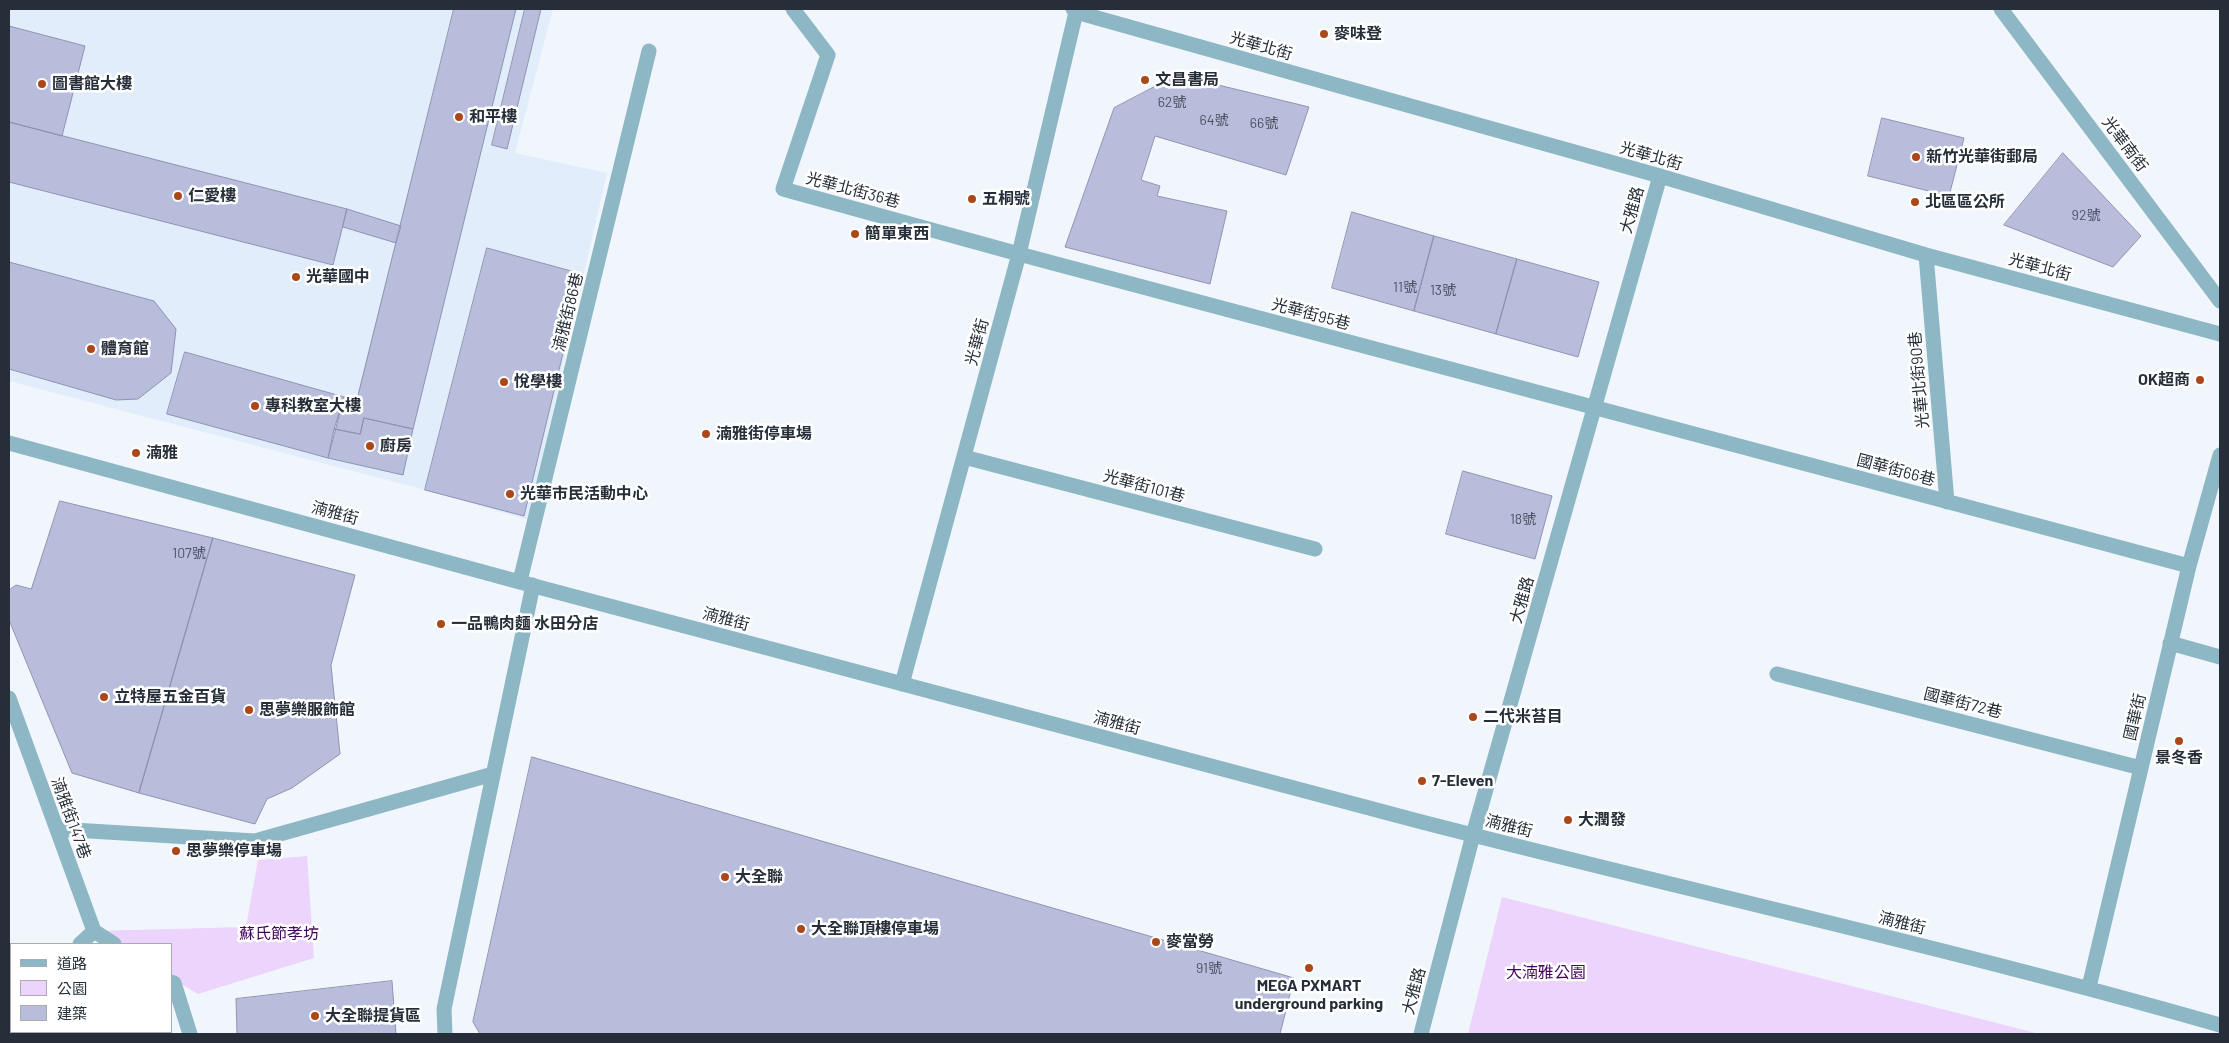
<!DOCTYPE html>
<meta charset="utf-8">
<style>
body{margin:0}
#map{position:relative;width:2229px;height:1043px;overflow:hidden;background:#f1f6fc;font-family:Barlow,"Noto Sans TC",sans-serif}
canvas{display:block}
.frame{position:absolute;inset:0;border:10px solid #262f39;pointer-events:none}
.legend{position:absolute;left:10px;top:943px;width:162px;height:90px;box-sizing:border-box;background:#fff;border:1px solid #a8acb0;margin:0;padding:6px 9px;list-style:none;font-size:15px;color:#262f39}
.legend li{display:flex;align-items:center;gap:10px;height:25px}
.legend b{width:25px;border:1px solid #a8acb0}
</style>
<div id="map">
<canvas width="2229" height="1043"></canvas>
<div class="frame"></div>
<ul class="legend">
<li><b style="height:6px;background:#8db7c5"></b>道路</li>
<li><b style="height:14px;background:#ecd4fd"></b>公園</li>
<li><b style="height:14px;background:#b9bddc"></b>建築</li>
</ul>
</div>
<script>
const c = document.querySelector('canvas').getContext('2d');
c.lineJoin = 'round';
function paint(path, color) {
  c.fillStyle = color;
  c.fill(path, 'evenodd');
}
function trace(path, color, width, dash) {
  c.strokeStyle = color;
  c.lineWidth = width;
  c.lineCap = dash ? 'butt' : 'round';
  c.setLineDash(dash || []);
  c.stroke(path);
}
function drawText(font, color, halo, rows, align = 'center') {
  c.font = font + ' Barlow,"Noto Sans TC",sans-serif';
  c.lineWidth = 5;
  c.setLineDash([]);
  c.textBaseline = 'middle';
  c.strokeStyle = halo;
  c.fillStyle = color;
  for (const [text, x, y, turn = 0] of rows) {
    c.save();
    c.translate(x, y);
    c.rotate((+turn || 0) * Math.PI / 180);
    c.textAlign = isNaN(turn) ? turn : align;
    if (halo) c.strokeText(text, 0, 0);
    c.fillText(text, 0, 0);
    c.restore();
  }
}
const built = new Path2D(`
 M9 9H553L515 153 607 173 528 520 425 490 9 381Z`);
const green = new Path2D(`
 M307 856 314 958 198 994 171 978V944H116L94 931 246 927 258 860Z
 M1502 897 2040 1034H1468Z`);
const building = new Path2D(`
 M454 9H516L413 429 364 418 360 434 334 429 344 397 356 402Z
 M525 9H541L507 149 492 145Z
 M9 26 85 46 62 136 9 122Z
 M1177 75 1309 107 1286 175 1155 136 1141 180 1160 186 1157 196 1227 211 1210 284 1065 247 1114 108Z
 M1882 118 1964 138 1949 196 1868 176Z
 M9 122 347 209 333 265 9 182Z
 M2063 153 2141 236 2113 267 2004 225Z
 M347 209 401 226 396 243 343 227Z
 M1352 212 1434 236 1414 311 1332 288Z
 M1434 236 1517 259 1496 334 1414 311Z
 M487 248 582 274 524 516 425 490Z
 M1517 259 1599 282 1578 357 1496 334Z
 M9 262 154 301 176 329 171 373 138 399 116 400 9 369Z
 M185 352 344 397 328 458 167 414Z
 M364 418 413 429 403 475 328 458 334 429 360 434Z
 M1463 471 1552 496 1535 559 1446 534Z
 M60 501 213 538 139 793 72 773 9 620V590L16 585 31 589Z
 M213 538 355 575 331 665 340 754 292 788 267 799 255 824 139 793Z
 M532 757 1294 978 1280 1034H480L473 1022Z
 M9 963 11 965V981L9 984Z
 M392 981 396 1034H237L236 999Z
 M22 1032H55V1034H22Z`);
const minor = new Path2D(`
 M793 9 828 55 783 189 1019 254 2189 566
 M1073 9 1076 12 1660 176 1926 255 2220 334
 M2001 9 2220 301
 M1926 255 1947 502
 M9 443C478 571 948 699 1418 821 1685 890 1955 949 2220 1025
 M964 457 1315 549
 M520 581 649 51
 M2170 643 2220 657
 M1777 674 2141 768
 M902 684 1019 254 1076 12 1081 9
 M9 698 94 931
 M57 829 255 841 493 774
 M94 931 114 944
 M80 944 94 931
 M171 982 174 983 190 1034
 M2089 987 2189 566 2220 455
 M9 1011 11 1009
 M445 1034 444 1009 533 585
 M1421 1034 1473 835 1660 176`);
const markers = [
 [1324,34,5,"#ab4718"],
 [1145,80,5,"#ab4718"],
 [42,84,5,"#ab4718"],
 [459,117,5,"#ab4718"],
 [1916,157,5,"#ab4718"],
 [178,196,5,"#ab4718"],
 [972,199,5,"#ab4718"],
 [1915,202,5,"#ab4718"],
 [855,234,5,"#ab4718"],
 [296,277,5,"#ab4718"],
 [91,349,5,"#ab4718"],
 [2200,380,5,"#ab4718"],
 [504,382,5,"#ab4718"],
 [255,406,5,"#ab4718"],
 [706,434,5,"#ab4718"],
 [370,446,5,"#ab4718"],
 [136,453,5,"#ab4718"],
 [510,494,5,"#ab4718"],
 [441,624,5,"#ab4718"],
 [104,697,5,"#ab4718"],
 [249,710,5,"#ab4718"],
 [1473,717,5,"#ab4718"],
 [2179,741,5,"#ab4718"],
 [1422,781,5,"#ab4718"],
 [1568,820,5,"#ab4718"],
 [176,851,5,"#ab4718"],
 [725,877,5,"#ab4718"],
 [801,929,5,"#ab4718"],
 [1156,942,5,"#ab4718"],
 [1309,968,5,"#ab4718"],
 [315,1016,5,"#ab4718"]
];
const numberNames = [
 ["62號",1172,102],
 ["64號",1214,120],
 ["66號",1264,123],
 ["92號",2086,215],
 ["11號",1405,287],
 ["13號",1443,290],
 ["18號",1523,519],
 ["107號",189,553],
 ["91號",1209,968]
];
const poiNames = [
 ["麥味登",1334,34],
 ["文昌書局",1155,80],
 ["圖書館大樓",52,84],
 ["和平樓",469,117],
 ["新竹光華街郵局",1926,157],
 ["仁愛樓",188,196],
 ["五桐號",982,199],
 ["北區區公所",1925,202],
 ["簡單東西",865,234],
 ["光華國中",306,277],
 ["體育館",101,349],
 ["OK超商",2190,380,"right"],
 ["悅學樓",514,382],
 ["專科教室大樓",265,406],
 ["湳雅街停車場",716,434],
 ["廚房",380,446],
 ["湳雅",146,453],
 ["光華市民活動中心",520,494],
 ["一品鴨肉麵 水田分店",451,624],
 ["立特屋五金百貨",114,697],
 ["思夢樂服飾館",259,710],
 ["二代米苔目",1483,717],
 ["景冬香",2179,758,"center"],
 ["7-Eleven",1432,781],
 ["大潤發",1578,820],
 ["思夢樂停車場",186,851],
 ["大全聯",735,877],
 ["大全聯頂樓停車場",811,929],
 ["麥當勞",1166,942],
 ["MEGA PXMART",1309,986,"center"],
 ["underground parking",1309,1004,"center"],
 ["大全聯提貨區",325,1016]
];
const streetNames = [
 ["光華北街",1261,46,16],
 ["光華南街",2125,144,53],
 ["光華北街",1651,156,16],
 ["光華北街36巷",853,190,15],
 ["大雅路",1632,210,-74],
 ["光華北街",2040,267,15],
 ["湳雅街86巷",568,312,-76],
 ["光華街95巷",1311,314,15],
 ["光華街",977,342,-75],
 ["光華北街90巷",1919,380,-95],
 ["國華街66巷",1896,470,15],
 ["光華街101巷",1144,486,15],
 ["湳雅街",335,513,15],
 ["大雅路",1522,600,-74],
 ["湳雅街",726,619,15],
 ["國華街72巷",1963,703,14],
 ["國華街",2135,717,-77],
 ["湳雅街",1117,723,15],
 ["湳雅街147巷",71,818,70],
 ["湳雅街",1509,826,14],
 ["湳雅街",1902,923,14],
 ["大雅路",1414,991,-75]
];
const parkNames = [
 ["蘇氏節孝坊",279,934],
 ["大湳雅公園",1546,973]
];
paint(built, '#e1edfa');
paint(green, '#ecd4fd');
paint(building, '#b9bddc');
trace(building, '#9093b2', 1);
trace(minor, '#8db7c5', 15);
for (const [x, y, r, color] of markers) {
  const dot = new Path2D();
  dot.arc(x, y, r, 0, 2 * Math.PI);
  c.fillStyle = color;
  c.fill(dot);
  trace(dot, '#fff', 2);
}
drawText('14px', '#4b5262', null, numberNames);
drawText('bold 16px', '#262f39', '#fff', poiNames, 'left');
drawText('16px', '#262f39', '#fff', streetNames);
drawText('16px', '#42065d', '#fff', parkNames);
</script>
